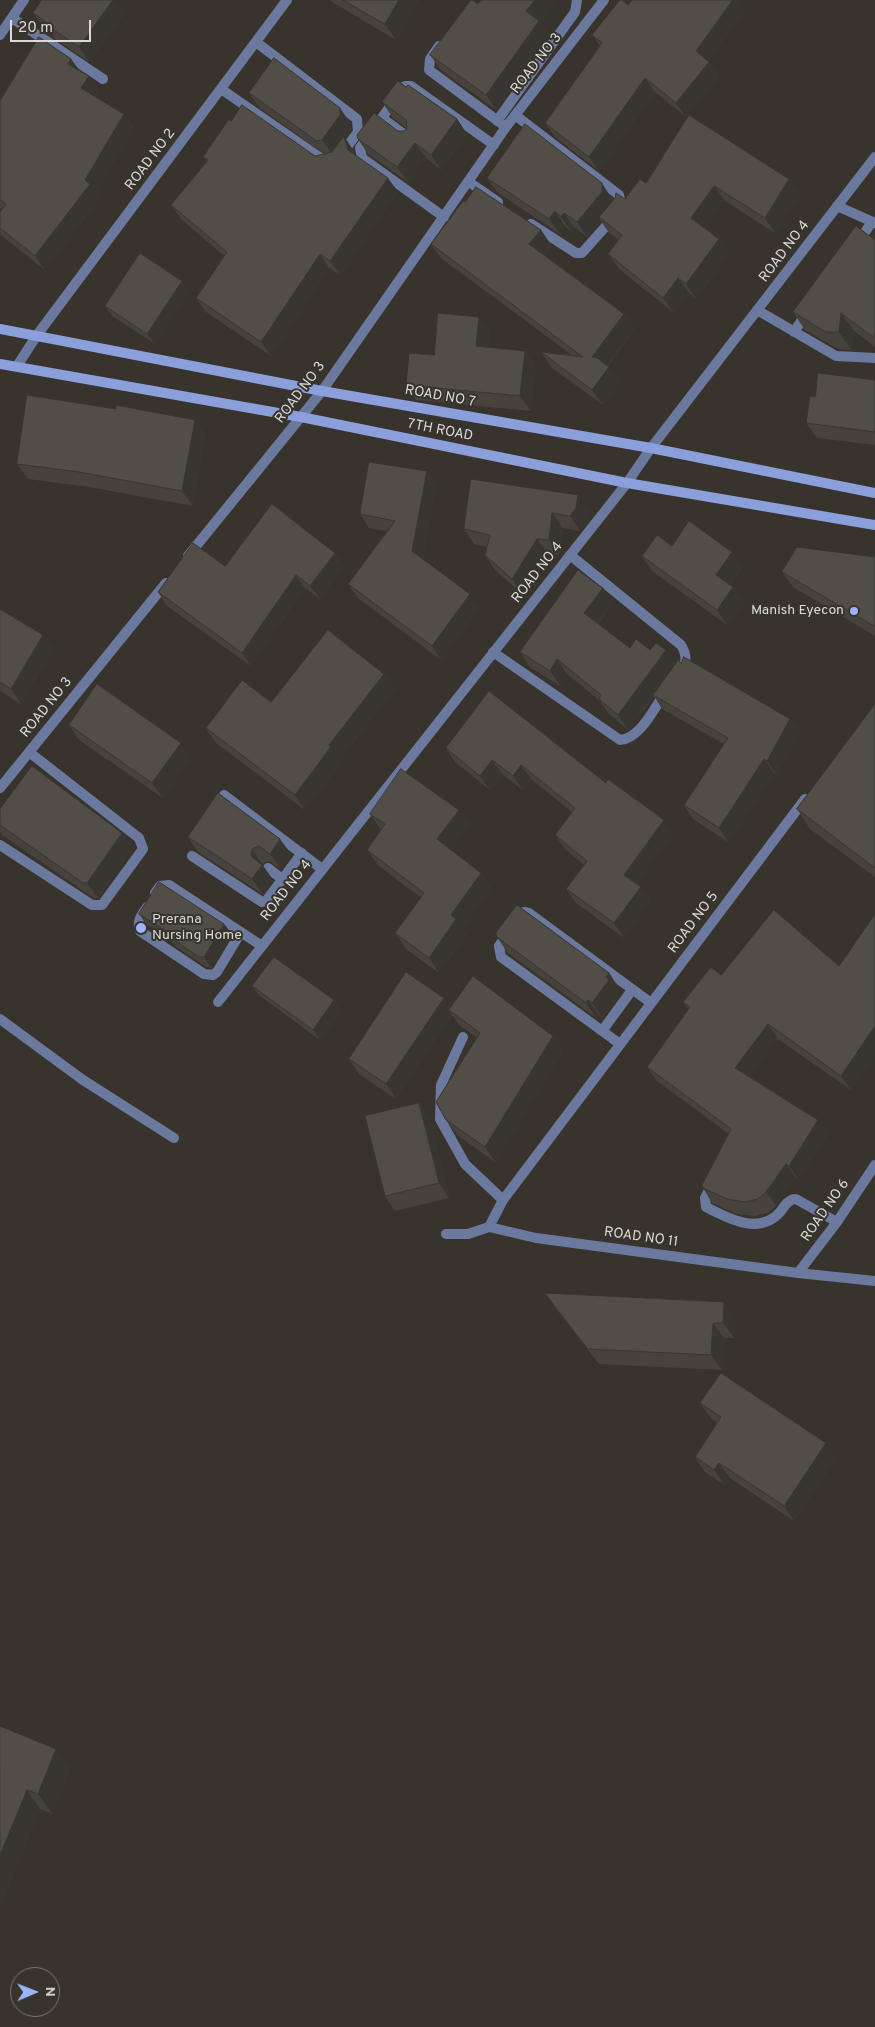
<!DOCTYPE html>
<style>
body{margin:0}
#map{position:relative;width:875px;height:2027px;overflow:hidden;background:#38342d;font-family:Overpass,sans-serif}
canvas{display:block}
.north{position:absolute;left:10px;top:1967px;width:50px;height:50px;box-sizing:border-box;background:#38342d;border:1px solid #7a7671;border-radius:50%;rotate:89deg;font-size:14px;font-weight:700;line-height:20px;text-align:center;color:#dddad6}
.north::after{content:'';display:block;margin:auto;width:18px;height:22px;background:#9cb4fd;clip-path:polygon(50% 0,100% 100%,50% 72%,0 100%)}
.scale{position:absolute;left:10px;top:20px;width:81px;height:22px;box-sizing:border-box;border:2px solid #dddad6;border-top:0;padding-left:6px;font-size:15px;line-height:18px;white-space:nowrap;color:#dddad6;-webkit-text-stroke:4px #38342d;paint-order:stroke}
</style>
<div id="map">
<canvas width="875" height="2027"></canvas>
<div class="north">N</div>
<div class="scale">20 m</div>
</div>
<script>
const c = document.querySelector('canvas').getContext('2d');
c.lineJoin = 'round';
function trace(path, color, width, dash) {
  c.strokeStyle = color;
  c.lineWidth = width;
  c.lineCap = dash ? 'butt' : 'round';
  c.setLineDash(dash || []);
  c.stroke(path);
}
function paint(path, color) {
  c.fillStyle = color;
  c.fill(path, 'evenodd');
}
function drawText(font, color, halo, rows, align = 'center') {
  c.font = font + ' Overpass,sans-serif';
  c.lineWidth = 4;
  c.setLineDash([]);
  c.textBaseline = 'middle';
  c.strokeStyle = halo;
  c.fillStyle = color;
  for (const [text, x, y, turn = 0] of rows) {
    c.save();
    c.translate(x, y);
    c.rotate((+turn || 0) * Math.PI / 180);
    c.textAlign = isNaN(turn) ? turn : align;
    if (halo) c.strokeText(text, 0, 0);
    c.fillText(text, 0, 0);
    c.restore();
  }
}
const lane = new Path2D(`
 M463 1037 441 1085 440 1119 465 1164 503 1200`);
const street = new Path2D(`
 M12 18 103 79
 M0 35 24 0
 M256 42 357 119 358 132 341 155
 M439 46 430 59 429 70 506 127
 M221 89 328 163
 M515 115 619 195 621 205
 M382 118 409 138
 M497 121 575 12 577 0
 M469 182 498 202
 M837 206 875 223
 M444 217 362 158 360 148 405 86H411L494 145
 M531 224 576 253H582L614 217
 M858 242 872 222
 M757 310 836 356 875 358
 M794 332 807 312
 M17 366 37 335 287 0
 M570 555 681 645C687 655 687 662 681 671
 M188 556 322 391 506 127 604 0
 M493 652 620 740C640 739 654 708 665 693
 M0 788 166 583
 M224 795 322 869
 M805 799 503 1200 489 1227 536 1238 798 1273 875 1281
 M0 845 92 905H102L143 849 139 838 29 752
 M192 856 262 902 266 901 302 853
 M268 868 282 879
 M155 893 160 886 169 885 262 946
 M148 906C142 914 136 921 140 931L204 974 213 975 217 972 241 932
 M517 920 524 912 529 913 651 1003
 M509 932 499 946 501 957 620 1044
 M218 1002 627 483 651 448 875 157
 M0 1019 83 1080 174 1138
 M602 1031 632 990
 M709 1190 705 1198 706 1207C729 1219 760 1236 781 1211 785 1205 789 1199 796 1199L837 1222
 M446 1234H468L489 1227
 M798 1273 837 1222 875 1165`);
const secondary = new Path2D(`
 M0 329 322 391 651 448 875 493
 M0 364 301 417 627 483 875 525`);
const wall = new Path2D(`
 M330 0H419L396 40 332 2Z
 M478 4 540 22 550 36 496 110 441 70 430 55Z
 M628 5 746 9 708 61 719 76 686 117 655 92 599 171 555 137 545 123 600 46 592 35Z
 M33 13H125L89 62 55 39 52 34 44 28Z
 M71 59 80 71 89 76 99 90 95 97 124 114 134 128 96 193 100 198 45 270 2 236 0 234V212L2 209 0 208V101Z
 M406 87 457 119 467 134 441 170 426 158 408 182 368 154 358 139 398 131H404L407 129 393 118 382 102Z
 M249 93 340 108 350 123 351 130 345 138 353 150 355 154 398 192 340 275 329 268 271 356 206 312 196 298 224 256 181 219 171 205 207 162 203 157 315 156 324 154 260 108Z
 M689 115 800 194 775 233 725 201 705 228 729 254 696 299 689 293 674 313 619 269 608 254 619 240 609 233 601 221 587 237 575 228 572 232 565 226 560 234 498 193 487 178 612 199 613 201 625 199 646 183Z
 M465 202 541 230 551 245 544 255 624 314 634 329 608 366 620 382 603 405 552 368 541 352 572 355 442 259 431 244Z
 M875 240V347L854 331 851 350 838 349 805 330 793 312Z
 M189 291 155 344 112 316 105 306Z
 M479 317 490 333 488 347 525 351 535 366 531 411 416 400 406 385 434 355Z
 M875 380V445L817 438 806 423 815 397Z
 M116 409 195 420 205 435 193 506 89 487 28 479 17 464Z
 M427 471 436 485 423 559 480 607 441 660 358 598 348 584 387 531 369 528 360 514Z
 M471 479 589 510 587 523 580 531 563 528 559 555 548 554 523 595 495 570 485 555 487 547 474 544 464 529Z
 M672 546 742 567 730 585 744 602 727 625 652 571 642 556Z
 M335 553 344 567 320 599 305 588 251 666 167 606 158 592 225 566Z
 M875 557V636L793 587 782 572Z
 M613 603 598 624 630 648 650 650H666L675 664 681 663 790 719 800 733 776 774 774 773 728 842 693 819 684 805 724 744 662 709 654 696 628 730 609 714 600 701 567 674 560 686 530 667 520 652Z
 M0 609 43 635 53 650 21 704 0 691Z
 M384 674 395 689 340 760 342 762 305 810 216 743 206 728 271 702Z
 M875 704V877L810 829 797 809Z
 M69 725 191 758 163 798 79 740Z
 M446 748 606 783 664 820 673 834 637 884 641 887 651 901 624 938 576 903 566 889 584 865 565 849 555 835 572 812 531 779 523 790 502 774 490 790 455 762Z
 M218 793 291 854 281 869 269 861 262 864V865L273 880 263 894 198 852 188 837Z
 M0 809 122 833 133 848 98 898H94L2 835 0 831Z
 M459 810 470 825 451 850 481 873 491 888 463 929 467 934 439 973 406 949 395 933 421 898 378 865 367 850 381 830 370 814Z
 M139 914 224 924 232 934 211 968 206 967 175 946 170 940 146 924Z
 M875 914V1055L851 1090 778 1039 749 1076 818 1120 828 1134 799 1180 796 1178 776 1206 768 1213 755 1216 736 1214 712 1203 703 1188 729 1134 657 1081 647 1067 689 1010 683 1002 721 975 839 966Z
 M497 937 609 973 619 988 617 991 620 995 603 1019 599 1015 596 1018 507 952Z
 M252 986 334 1000 341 1011 320 1040 260 996Z
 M451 1008 553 1036 563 1051 495 1162 457 1135 446 1120 477 1038 459 1025 452 1015 396 1099 359 1074 349 1059Z
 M419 1103 430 1118 449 1198 395 1211 385 1196Z
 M545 1293 735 1317 734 1338H724L722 1370 599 1364 555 1308Z
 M700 1403 836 1458 794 1521 730 1478 725 1485 705 1472 695 1457 717 1423 711 1418Z
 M0 1726 70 1769 52 1814 40 1809 0 1907Z`);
const shadedWall = new Path2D(`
 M113 0H115L125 13 89 62 79 47Z
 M399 0H419L396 40 385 24Z
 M535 0H556L540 22 550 36 496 110 486 95 526 11Z
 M733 0H740L746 9 705 65 696 51Z
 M71 59 81 73 68 64Z
 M709 62 719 76 686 117 676 103Z
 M89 76 99 90 91 103 81 88Z
 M645 78 655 92 599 171 589 157Z
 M340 108 350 123 351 130 345 138 353 150 358 164 348 150 333 155 322 140Z
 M124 114 134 128 96 193 100 198 45 270 35 256 85 180Z
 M457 119 467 134 441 170 431 155Z
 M415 143 426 158 408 182 397 167Z
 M388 178 398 192 340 275 330 261Z
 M789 179 800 194 775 233 765 218Z
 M602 183 612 199 613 207 599 217 601 221 587 237 577 222Z
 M714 186 725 201 702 233 691 218Z
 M555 211 565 226 560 234 549 219Z
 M564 213 575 228 572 232 561 217Z
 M541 230 551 245 540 260 529 244Z
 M719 239 729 254 696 299 686 284Z
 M320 254 329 268 271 356 261 342Z
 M678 278 689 293 674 313 663 298Z
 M182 281 189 291 155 344 147 334Z
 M841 313 854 331 851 350 839 332Z
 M624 314 634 329 602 373 592 357Z
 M479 317 490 333 487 361 476 346Z
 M525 351 535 366 531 411 520 396Z
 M609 367 620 382 603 405 592 390Z
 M195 420 205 435 193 506 182 491Z
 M427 471 436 485 422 565 412 551Z
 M578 495 589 510 587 523 580 531 570 516Z
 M552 513 563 528 559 555 549 540Z
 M537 539 548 554 523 595 512 579Z
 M732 552 742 567 726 590 716 575Z
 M335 553 344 567 320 599 310 586Z
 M296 575 305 588 251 666 242 653Z
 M733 587 744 602 727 625 717 610Z
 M603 588 613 603 594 628 584 613Z
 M470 594 480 607 441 660 432 646Z
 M43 635 53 650 21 704 11 689Z
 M666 650 676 665 628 730 618 715Z
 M557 659 567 674 560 686 550 671Z
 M384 674 395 689 340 760 342 762 305 810 295 795 329 745Z
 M790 719 800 733 776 774 767 761Z
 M181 743 191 758 163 798 152 783Z
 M764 759 774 773 728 842 719 828Z
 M492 760 502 774 490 790 480 776Z
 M521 765 531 779 523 790 513 776Z
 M459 810 470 825 448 855 437 839Z
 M664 820 673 834 634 889 624 875Z
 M122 833 133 848 98 898 87 883Z
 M280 839 291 854 281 869 270 854Z
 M252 849 273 880 263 894 252 879Z
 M481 873 491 888 463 929 467 934 439 973 429 958 451 915Z
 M641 887 651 901 624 938 614 923Z
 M224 924 232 934 211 968 204 957Z
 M609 973 619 988 617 991 620 995 603 1019 592 1003 606 977Z
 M444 998 454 1013 449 1010 452 1015 396 1099 386 1084Z
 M334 1000 341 1011 320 1040 313 1030Z
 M588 1000 599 1015 596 1018 586 1003Z
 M768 1024 778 1039 745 1082 735 1068Z
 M875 1026V1055L851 1090 841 1076Z
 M553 1036 563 1051 495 1162 485 1147Z
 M419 1103 430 1118 449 1198 439 1183Z
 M818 1120 828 1134 799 1180 789 1166Z
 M786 1164 796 1178 776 1206 766 1192Z
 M724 1302 735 1317 734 1338 723 1323Z
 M713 1323 724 1338 722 1370 711 1355Z
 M826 1443 836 1458 794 1521 784 1506Z
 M719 1463 730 1478 725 1485 714 1470Z
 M56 1749 70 1769 52 1814 38 1794Z
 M27 1790 40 1809 0 1907V1855Z`);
const building = new Path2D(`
 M42 0H113L79 47 45 24 46 22 33 13Z
 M343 0H399L385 24Z
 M471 0H472L478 4 481 0H535L526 11 539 21 486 95 430 55Z
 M620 0H622L628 5 632 0H733L696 51 709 62 676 103 645 78 589 157 545 123 602 43 592 35Z
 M39 37 71 59 68 64 89 76 81 88 124 114 85 180 90 184 35 256 0 228V212L6 204 0 200V101Z
 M274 58 340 108V115L322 140 317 141 249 93Z
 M398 81 406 87 408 85 457 119 431 155 415 143 397 167 358 139 357 135 374 113 398 131H404L407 129 406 120 382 102Z
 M242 105 315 156 332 152 344 136 348 150 388 178 330 261 320 254 261 342 196 298 227 252 171 205 208 160 203 157 229 119 231 121Z
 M689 115 789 179 765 218 714 186 691 218 719 239 686 284 678 278 663 298 608 254 622 235 599 217 615 198 616 193 625 199 640 179 646 183Z
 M525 124 602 183V192L577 222 564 213 561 217 555 211 549 219 487 178Z
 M476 187 541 230 529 244 624 314 592 357 597 358 609 367 592 390 541 352 583 357 431 244 463 201 465 202Z
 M856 226 875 240V333L873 337 841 313 839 332H826L793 312Z
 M140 253 182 281 147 334 105 306Z
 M438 313 479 317 476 346 525 351 520 396 406 385 409 353 434 355Z
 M818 373 875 380V432L806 423 810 396 815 397Z
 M27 395 116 409V405L195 420 182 491 79 472 17 464Z
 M369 462 427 471 412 551 470 594 432 646 348 584 395 521 360 514Z
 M471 479 578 495 576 508 570 516 552 513 549 540 537 539 512 579 485 555 490 535 464 529Z
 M272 504 335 553 310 586 296 575 242 653 158 592 193 543 225 566Z
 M689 521 732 552 716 575 733 587 717 610 642 556 657 535 672 546Z
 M797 547 875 557V624L874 626 782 572Z
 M578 570 603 588 584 613 630 648 636 639 650 650 656 643 666 650 618 715 599 699 601 695 557 659 550 671 520 652Z
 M0 609 43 635 11 689 0 682Z
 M328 630 384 674 329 745 331 747 295 795 206 728 242 680 271 702Z
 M684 657 790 719 767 761 764 759 719 828 684 805 728 738 653 695 678 660 681 663Z
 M97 684 181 743 152 783 69 725Z
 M489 691 606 783 608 779 664 820 624 875 641 887 614 923 566 889 587 861 555 835 575 808 521 765 513 776 492 760 480 776 446 748Z
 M875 704V868L797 809Z
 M32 766 122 833 87 883H83L0 825V809Z
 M401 769 459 810 437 839 481 873 451 915 456 919 429 958 395 933 424 893 367 850 385 824 370 814Z
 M218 793 280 839 270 854 259 846 252 849 251 856 262 865 252 879 188 837Z
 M159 882 224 924 204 957H199L168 936 169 933 139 914Z
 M517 905 609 973 606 977 609 980 592 1003 588 1000 586 1003 497 937 496 933Z
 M774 910 839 966 875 914V1026L841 1076 768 1024 735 1068 818 1120 789 1166 786 1164 766 1192 758 1199 745 1202 727 1199 703 1188 702 1185 731 1129 647 1067 690 1007 683 1002 711 967 721 975Z
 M274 957 334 1000 313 1030 252 986Z
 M406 972 444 998 386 1084 349 1059Z
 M473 976 553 1036 485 1147 446 1120 436 1102 480 1033 449 1010Z
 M419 1103 439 1183 385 1196 365 1116Z
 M545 1293 724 1302 723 1323H713L711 1355 588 1349Z
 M721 1373 826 1443 784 1506 719 1463 714 1470 695 1457 721 1417 700 1403Z
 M0 1726 56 1749 38 1794 27 1790 0 1855Z`);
const markers = [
 [854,611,5,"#9cb4fd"],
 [141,928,6,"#9cb4fd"]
];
const streetNames = [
 ["ROAD NO 3",537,64,-52],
 ["ROAD NO 2",151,160,-53],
 ["ROAD NO 4",785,252,-53],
 ["ROAD NO 3",301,393,-53],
 ["ROAD NO 7",440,397,10],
 ["7TH ROAD",440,431,11],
 ["ROAD NO 4",538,573,-52],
 ["ROAD NO 3",47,708,-51],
 ["ROAD NO 4",287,891,-52],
 ["ROAD NO 5",694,923,-53],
 ["ROAD NO 6",826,1211,-55],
 ["ROAD NO 11",641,1238,8]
];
const poiNames = [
 ["Manish Eyecon",844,611],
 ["Prerana",152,920,"left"],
 ["Nursing Home",152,936,"left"]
];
trace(lane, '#6c799e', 10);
trace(street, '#6c799e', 10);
trace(secondary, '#8b9fda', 10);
paint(wall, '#47423c');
paint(shadedWall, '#393631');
paint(building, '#524d46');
trace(building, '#393631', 1);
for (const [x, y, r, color] of markers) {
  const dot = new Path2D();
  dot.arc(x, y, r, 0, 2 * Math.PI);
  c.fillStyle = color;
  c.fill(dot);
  trace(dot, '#38342d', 2);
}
drawText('14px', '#dddad6', '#38342d', streetNames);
drawText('14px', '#dddad6', '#38342d', poiNames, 'right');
</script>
